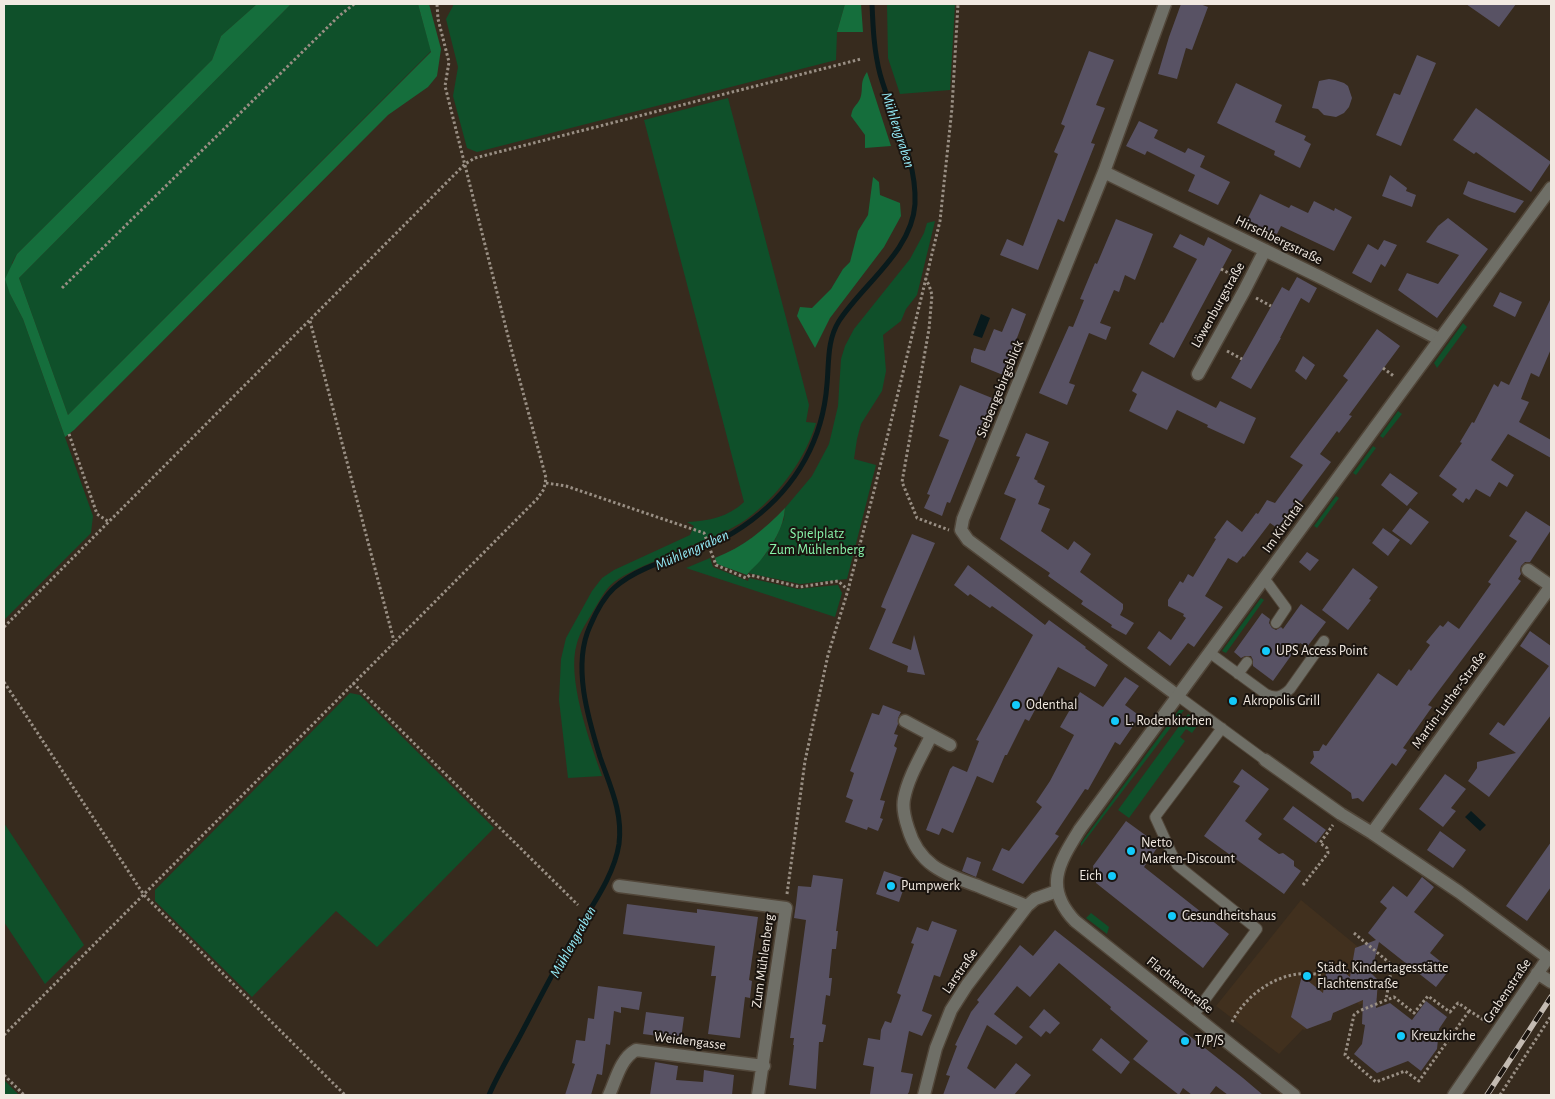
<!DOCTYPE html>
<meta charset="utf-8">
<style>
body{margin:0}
#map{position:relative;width:1555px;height:1099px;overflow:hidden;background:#372b1e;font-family:"Alegreya Sans",sans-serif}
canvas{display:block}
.frame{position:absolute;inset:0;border:5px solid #f1e9e1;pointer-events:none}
</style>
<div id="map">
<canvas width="1555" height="1099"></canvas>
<div class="frame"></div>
</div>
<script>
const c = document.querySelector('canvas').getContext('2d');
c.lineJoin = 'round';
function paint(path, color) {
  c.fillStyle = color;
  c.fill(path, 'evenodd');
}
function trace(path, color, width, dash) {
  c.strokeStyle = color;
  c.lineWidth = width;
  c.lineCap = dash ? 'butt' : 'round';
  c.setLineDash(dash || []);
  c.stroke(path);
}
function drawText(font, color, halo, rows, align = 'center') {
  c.font = font + ' "Alegreya Sans",sans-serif';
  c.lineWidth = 4;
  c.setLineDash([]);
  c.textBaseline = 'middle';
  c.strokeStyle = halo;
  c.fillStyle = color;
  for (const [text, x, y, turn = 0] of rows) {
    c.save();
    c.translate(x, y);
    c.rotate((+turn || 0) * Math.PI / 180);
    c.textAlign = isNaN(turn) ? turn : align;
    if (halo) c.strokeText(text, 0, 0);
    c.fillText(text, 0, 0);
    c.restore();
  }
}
const built = new Path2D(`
 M1301 900 1374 960 1371 973 1378 980 1377 998 1359 1005 1357 1002 1333 1013 1331 1020 1304 1030 1303 1029 1279 1054 1216 1006Z`);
const green = new Path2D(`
 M4 4H257L221 36 212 60 17 254 12 263 10 294 23 319 93 516 91 533 4 620Z
 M291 4H418L431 51 68 415 19 278Z
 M453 4H845L837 32 836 60 477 152 467 148 453 96 458 67 446 19 453 6Z
 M887 4H955L950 90 900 94 888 58Z
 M728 98 809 405 806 422 816 423C806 457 781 492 753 514 738 527 717 535 700 544L693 545C667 558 638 565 614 582 604 590 599 602 592 613 587 622 580 632 577 643 566 678 590 742 602 776L568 778 559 700 561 659 566 638 592 591 602 578 614 570 690 535 694 526 687 522C709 521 728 517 744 502L644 120Z
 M935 221 917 295 906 309 901 321 883 335 886 371 882 391 861 424 857 439 854 459 876 465 847 579 800 584 748 573 765 555 775 540 784 519 785 508 812 476 829 444 838 406 841 359 845 346 854 329 910 259 924 233 927 223Z
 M1463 323 1467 327 1437 368 1434 363Z
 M1398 411 1402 414 1383 438 1380 436Z
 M1373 446 1376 448 1356 475 1353 473Z
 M1336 496 1339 498 1317 528 1314 526Z
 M710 558 713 567 748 581 749 578 798 589 838 585 842 593 835 617 686 568Z
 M1261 598 1264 600 1226 653 1222 651Z
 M350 693 360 695 494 828 377 947 336 911 252 997 155 901V890Z
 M1179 710H1184L1081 846V843Z
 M1188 714 1200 722 1192 733 1186 729 1180 737 1185 741 1129 818 1118 810Z
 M4 823 84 945 45 984 4 922Z
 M1091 913 1109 927 1107 934 1086 918Z
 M4 1080 19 1095H4Z`);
const forest = new Path2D(`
 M257 4H291L19 278 68 415 431 52 418 4H429L441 49 437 76 428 87 388 115 74 430 65 437 23 319 10 294 5 279 17 254 212 60 221 36Z
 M845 4H861L863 32H837Z
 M867 72 891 146 865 148V135L851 116C853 105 856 107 860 99 864 89 859 83 867 72Z
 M873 177 879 182 880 195 900 203 901 216 884 247 830 318 815 348 797 316 800 307 812 308 831 289 843 269 850 262 858 231 868 215Z
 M785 508C784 527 772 546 760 561 756 566 750 570 747 575L717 564 715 558C743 547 764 530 785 508Z`);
const water = new Path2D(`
 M981 314 990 318 982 338 973 335Z
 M1471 811 1486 825 1480 831 1465 817Z`);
const stream = new Path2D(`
 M489 1095C498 1074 511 1053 522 1032 539 1000 555 968 574 936 590 908 614 877 619 844 623 812 610 786 600 757 588 718 572 665 590 626 596 612 603 598 614 588 641 564 682 557 714 543 727 537 740 529 752 520 797 486 823 439 827 384 829 363 827 340 839 321 863 284 912 251 915 204 917 158 892 117 880 74 874 51 873 28 872 4`);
const building = new Path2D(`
 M1181 4H1200L1208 7 1192 50 1186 48 1177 79 1158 74 1169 37Z
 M1466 4H1516L1499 27Z
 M1089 51 1114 60 1096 105 1105 108 1091 143 1095 144 1064 222 1058 219 1038 270 1000 255 1007 239 1023 246 1058 154 1054 152 1065 126 1061 124Z
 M1417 55 1436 63 1401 146 1376 135 1394 93 1400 95Z
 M1329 79 1335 80 1344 83 1348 86 1352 98 1349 107 1344 113 1336 117 1324 115 1318 109 1312 108 1319 81Z
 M1236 83 1282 105 1275 122 1306 136 1304 140 1311 144 1300 168 1274 155 1275 151 1217 123Z
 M1476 108 1551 162 1531 192 1476 152 1474 154 1453 140Z
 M1139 121 1158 130 1154 138 1185 153 1188 148 1205 156 1200 167 1230 182 1218 205 1188 191 1195 175 1147 151 1145 155 1126 146Z
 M1390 175 1407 188 1406 191 1416 195 1412 207 1382 196Z
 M1468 181 1476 184 1524 201 1515 213 1471 198 1463 194Z
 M1260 194 1289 208 1291 205 1308 213 1314 201 1334 211 1335 208 1352 217 1334 251 1281 226 1277 234 1253 225 1254 223 1247 220Z
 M1448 218 1488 249 1437 318 1398 290 1407 273 1438 284 1459 255 1426 242 1438 226Z
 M1116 219 1153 234 1135 280 1125 275 1119 292 1114 290 1100 323 1111 327 1106 340 1089 333 1069 383 1075 385 1067 405 1039 393 1069 326 1073 327 1084 300 1080 299 1095 263 1097 264Z
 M1180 234 1204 246 1208 237 1232 250 1174 358 1149 344 1161 322 1163 323 1197 259 1173 247Z
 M1384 240 1397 245 1385 267 1381 264 1371 283 1352 273 1368 244 1378 250Z
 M1297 277 1317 288 1309 303 1301 298 1280 338H1281L1251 389 1231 378 1282 287 1289 291Z
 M1500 292 1522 302 1515 317 1493 306Z
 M1551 298V349L1539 377 1531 373 1521 399 1529 402 1519 422 1551 440V458L1508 434 1491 460 1514 475 1507 487 1499 482 1490 497 1476 489 1469 500 1466 498 1463 503 1452 495 1457 489 1439 476 1462 443 1460 442 1472 422 1474 423 1494 384 1498 387 1501 381 1509 385Z
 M1012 308 1026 314 1003 375 971 362V357L974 348 985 351 994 329 1002 332Z
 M1377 329 1400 346 1349 415 1352 416 1339 433 1337 431 1320 454 1331 462 1280 530 1270 523 1244 557 1243 556 1237 563 1228 558 1205 596 1223 607 1194 647 1188 643 1170 666 1147 648 1159 631 1171 640 1186 618 1183 616 1184 614 1168 606V600L1180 581 1183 583 1188 574 1193 577 1216 539 1214 538 1227 520 1242 532 1256 513 1258 514 1267 500 1275 503 1303 465 1290 457 1348 380 1343 376Z
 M1303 356 1315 365 1306 380 1295 371Z
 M1142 371 1216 408 1220 401 1256 418 1244 444 1207 427 1208 425 1177 410 1167 430 1129 411 1137 394 1132 391Z
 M960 385 992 398 987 411 991 413 985 426 982 424 950 503 947 502 942 516 924 508 930 495 927 494 949 440 939 436Z
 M1026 433 1049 442 1034 479 1038 481 1037 482 1045 486 1038 504 1050 509 1041 531 1068 550 1074 541 1091 554 1080 572 1123 604V609L1120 615 1134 623 1126 635 1111 627 1112 625 1081 604 1083 601 1048 576 1050 573 1000 539 1016 499 1004 494 1020 457 1016 456Z
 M1390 473 1418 493 1407 506 1381 485Z
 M1410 508 1429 522 1411 545 1392 531Z
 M1526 511 1551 527V530L1530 562H1525L1521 566 1520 570 1521 574 1518 579 1521 581 1428 705 1432 707 1403 748 1407 750 1396 766 1392 763 1363 802 1358 798 1352 799 1351 793 1310 763 1314 757 1313 751H1319L1323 744 1326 746 1378 673 1397 686 1409 669 1411 671 1430 645 1426 642 1440 625 1443 627 1448 621 1459 629 1491 584 1488 582 1517 541 1509 536Z
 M1383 528 1400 540 1388 556 1372 543Z
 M912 534 935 543 892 643 911 650 914 635 925 675 907 672 908 666 869 649 886 609 881 607 884 599Z
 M1307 552 1319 560 1310 571 1299 562Z
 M968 565 1045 625 1049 620 1086 647 1085 648 1108 665 1095 687 1058 667 1029 721 1025 719 1007 755H1005L993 783 977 776 953 833 942 828 939 835 926 830 950 769 953 766 967 772 979 741 976 740 1033 635 992 606 990 608 970 594 968 596 954 585Z
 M1353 568 1378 587 1369 599 1371 600 1348 630 1322 610Z
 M1301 604 1326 622 1307 647 1300 643 1273 681 1253 666V660L1251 656H1245L1241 658 1234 652 1262 613 1270 619 1269 623 1272 628 1276 630 1281 627 1283 629Z
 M1530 631 1551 646V715L1489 797 1468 781 1477 768V762L1516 753 1489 734 1498 722 1504 726 1549 666 1520 646Z
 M1125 677 1139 686 1125 705 1140 716 1120 745 1115 742 1088 790 1085 789 1055 834 1059 836 1023 884 992 870 1002 848 1009 851 1042 807 1036 802 1050 781 1074 735 1060 727 1080 692 1103 707Z
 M883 705 901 712 898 718V724L894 734 898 735 894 746 897 748 880 800 885 801 880 818 883 819 878 831 868 827 867 830 845 822 853 800 846 797 854 773 850 771 872 713 879 715Z
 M1242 769 1269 789 1245 821 1262 834 1258 839 1279 854 1283 853 1294 861V866L1301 871 1284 894 1204 836 1240 786 1233 782Z
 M1445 774 1466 789 1451 808 1456 811 1443 827 1419 809Z
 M1293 806 1326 830 1316 843 1283 819Z
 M1126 821 1159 845 1144 867 1229 934 1203 968 1096 883 1093 866Z
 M1440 831 1466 850 1453 868 1427 850Z
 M1551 842V887L1527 921 1506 906Z
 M967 857 981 862 976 877 962 871Z
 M884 871 907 879 899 902 876 894Z
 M813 875 843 879 836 931H838L836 949H832L829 978H832L830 996 826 995 822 1024 826 1025 823 1042H819L816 1089 789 1085 794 1045H793L794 1038H790L806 920 794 918 796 904 798 886 811 887Z
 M1422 877 1434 887 1414 912 1444 935 1430 953 1450 969 1436 987 1379 942 1371 973 1378 980 1376 1008 1390 1003 1412 1020 1426 1001 1447 1017 1439 1029 1437 1049 1421 1071 1408 1061 1377 1073 1354 1054 1362 1044 1365 1025 1362 1024 1363 1000 1333 1013 1331 1020 1307 1029 1291 1017 1302 976 1323 993 1328 960 1350 977 1355 948 1376 940 1368 933 1387 908 1380 902 1393 886 1407 897Z
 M627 904 697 913V909L758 917 749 980 752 981 750 998 745 997 740 1038 708 1034 716 976H711L715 946 623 934Z
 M932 921 957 930 940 977 934 975 922 1011 932 1015 922 1036 909 1031 901 1072 913 1074 909 1092 907 1095 870 1094 874 1067 863 1065 868 1038 880 1040 881 1030 885 1021 891 1023 901 995 897 993 914 944 911 943 917 927 928 931Z
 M1055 930 1243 1078 1263 1095H1228L1216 1086 1209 1095H1192L1183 1088 1179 1095 1133 1059 1148 1041 1110 1009 1111 1007 1059 963 1030 997 1017 986 994 1014 1023 1037 1016 1045 987 1025 967 1068 995 1089 1016 1063 1031 1075 1014 1095H943L950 1076 946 1075 957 1046 955 1045 971 1012 979 1002 977 1000 1020 945 1033 956Z
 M598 986 642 992 639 1010 621 1007V1013L614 1011 610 1045 606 1044 602 1075 597 1074 591 1095H565L575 1064 572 1063 576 1040 585 1041 588 1018 594 1019Z
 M1044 1009 1060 1023 1050 1034 1046 1031 1041 1037 1029 1027Z
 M646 1012 684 1017 681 1039 643 1034Z
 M1101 1038 1130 1062 1121 1074 1092 1050Z
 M655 1062 678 1066 676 1080 703 1082 704 1070 734 1075 732 1095H650Z`);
const path = new Path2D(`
 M1221 269 1236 277
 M925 278 929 285 932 295 929 329 902 482 917 518 949 530
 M62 288 339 16 354 4
 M1256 298 1271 306
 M310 321 394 641
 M1227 351 1242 359
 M1383 368 1395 377
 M69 434 97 514 109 522
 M546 483 566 486 704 533 716 565 746 578 750 575 800 587 838 581 847 589
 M4 627 465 164 475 158 861 59
 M4 682 144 895 345 1095
 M353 683 578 905
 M1303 885 1328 853 1327 848 1320 843 1333 825
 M787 894 805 761 828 655 848 590 875 487 940 221 952 108 958 4
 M1354 933 1392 965 1386 1000
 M1469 1011 1419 1081 1405 1071 1376 1082 1345 1055 1354 1015 1359 1011 1394 997 1414 1013 1428 996 1450 1012 1458 1003 1488 1023
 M1232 1022C1248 991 1285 967 1321 975
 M4 1035 537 499 544 489 546 478 510 344 445 86 449 62 438 19 437 4
 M4 1075 24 1095
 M1500 1095 1551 1016`);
const service = new Path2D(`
 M1264 578 1286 608 1276 623
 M1210 653 1266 694C1276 699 1283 696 1290 689L1324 641
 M1238 674 1247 662
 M1178 696 1265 760
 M1193 1016 1257 929 1177 865 1155 817 1222 728`);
const minor = new Path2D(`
 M1165 4 1104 172 963 519 961 530 968 540 1178 696
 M1104 172 1322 278 1439 339
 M1198 374 1244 291 1265 250
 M1528 570 1551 586
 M905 721 950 745
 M931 736C922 755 908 777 904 799 902 809 905 819 908 828 919 866 945 874 978 886 994 893 1011 899 1027 906
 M1265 760 1341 814 1372 833 1459 892 1548 958 1454 1095
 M1372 833 1551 586
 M619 886 786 908 758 1095
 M1537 973 1551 982
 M609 1095C616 1080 620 1059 636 1050L764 1066
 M924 1095 936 1048 951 1010 967 985 1027 906 1035 899 1057 891`);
const tertiary = new Path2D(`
 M1294 1095 1075 921C1043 887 1059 863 1080 829L1551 188`);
const rail = new Path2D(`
 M1487 1095 1551 997`);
const markers = [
 [1266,651,5,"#13cafb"],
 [1233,701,5,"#13cafb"],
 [1016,705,5,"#13cafb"],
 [1115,721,5,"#13cafb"],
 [1131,851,5,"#13cafb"],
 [1112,876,5,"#13cafb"],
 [891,886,5,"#13cafb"],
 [1172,916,5,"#13cafb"],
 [1307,976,5,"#13cafb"],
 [1401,1036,5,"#13cafb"],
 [1185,1041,5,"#13cafb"]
];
const streetNames = [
 ["Hirschbergstraße",1279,240,26],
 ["Löwenburgstraße",1218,305,-61],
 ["Siebengebirgsblick",1000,389,-68],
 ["Im Kirchtal",1283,527,-54],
 ["Martin-Luther-Straße",1449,700,-54],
 ["Zum Mühlenberg",763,961,-82],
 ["Larstraße",960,971,-55],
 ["Flachtenstraße",1180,985,39],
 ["Grabenstraße",1507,991,-56],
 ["Weidengasse",690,1041,7]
];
const parkNames = [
 ["Spielplatz",817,534],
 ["Zum Mühlenberg",817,550]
];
const poiNames = [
 ["UPS Access Point",1276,651],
 ["Akropolis Grill",1243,701],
 ["Odenthal",1026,705],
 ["L. Rodenkirchen",1125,721],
 ["Netto",1141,843],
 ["Marken-Discount",1141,859],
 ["Eich",1102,876,"right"],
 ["Pumpwerk",901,886],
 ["Gesundheitshaus",1182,916],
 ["Städt. Kindertagesstätte",1317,968],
 ["Flachtenstraße",1317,984],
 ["Kreuzkirche",1411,1036],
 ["T/P/S",1195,1041]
];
const waterNames = [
 ["Mühlengraben",898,130,72],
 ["Mühlengraben",692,550,-24],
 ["Mühlengraben",573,942,-61]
];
paint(built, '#41301e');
paint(green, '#0f502a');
paint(forest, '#156e3c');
paint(water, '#091a1c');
trace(stream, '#091a1c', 5);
paint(building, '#585264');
trace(service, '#514639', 12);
trace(minor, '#514639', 15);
trace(tertiary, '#514639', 15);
trace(path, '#998f84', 3, [2.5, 2.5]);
trace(service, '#6f6f67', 10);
trace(minor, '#6f6f67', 12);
trace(tertiary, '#6f6f67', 12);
trace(rail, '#c4bbb2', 5.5);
trace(rail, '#1a140f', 4, [11]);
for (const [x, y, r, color] of markers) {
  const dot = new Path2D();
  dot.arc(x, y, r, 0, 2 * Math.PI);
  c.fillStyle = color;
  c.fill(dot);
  trace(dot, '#1a140f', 2);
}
drawText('14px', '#f1e9e1', '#1a140f', streetNames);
drawText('14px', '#88f4aa', '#1a140f', parkNames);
drawText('14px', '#f1e9e1', '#1a140f', poiNames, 'left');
drawText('italic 15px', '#94ecf9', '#1a140f', waterNames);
</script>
